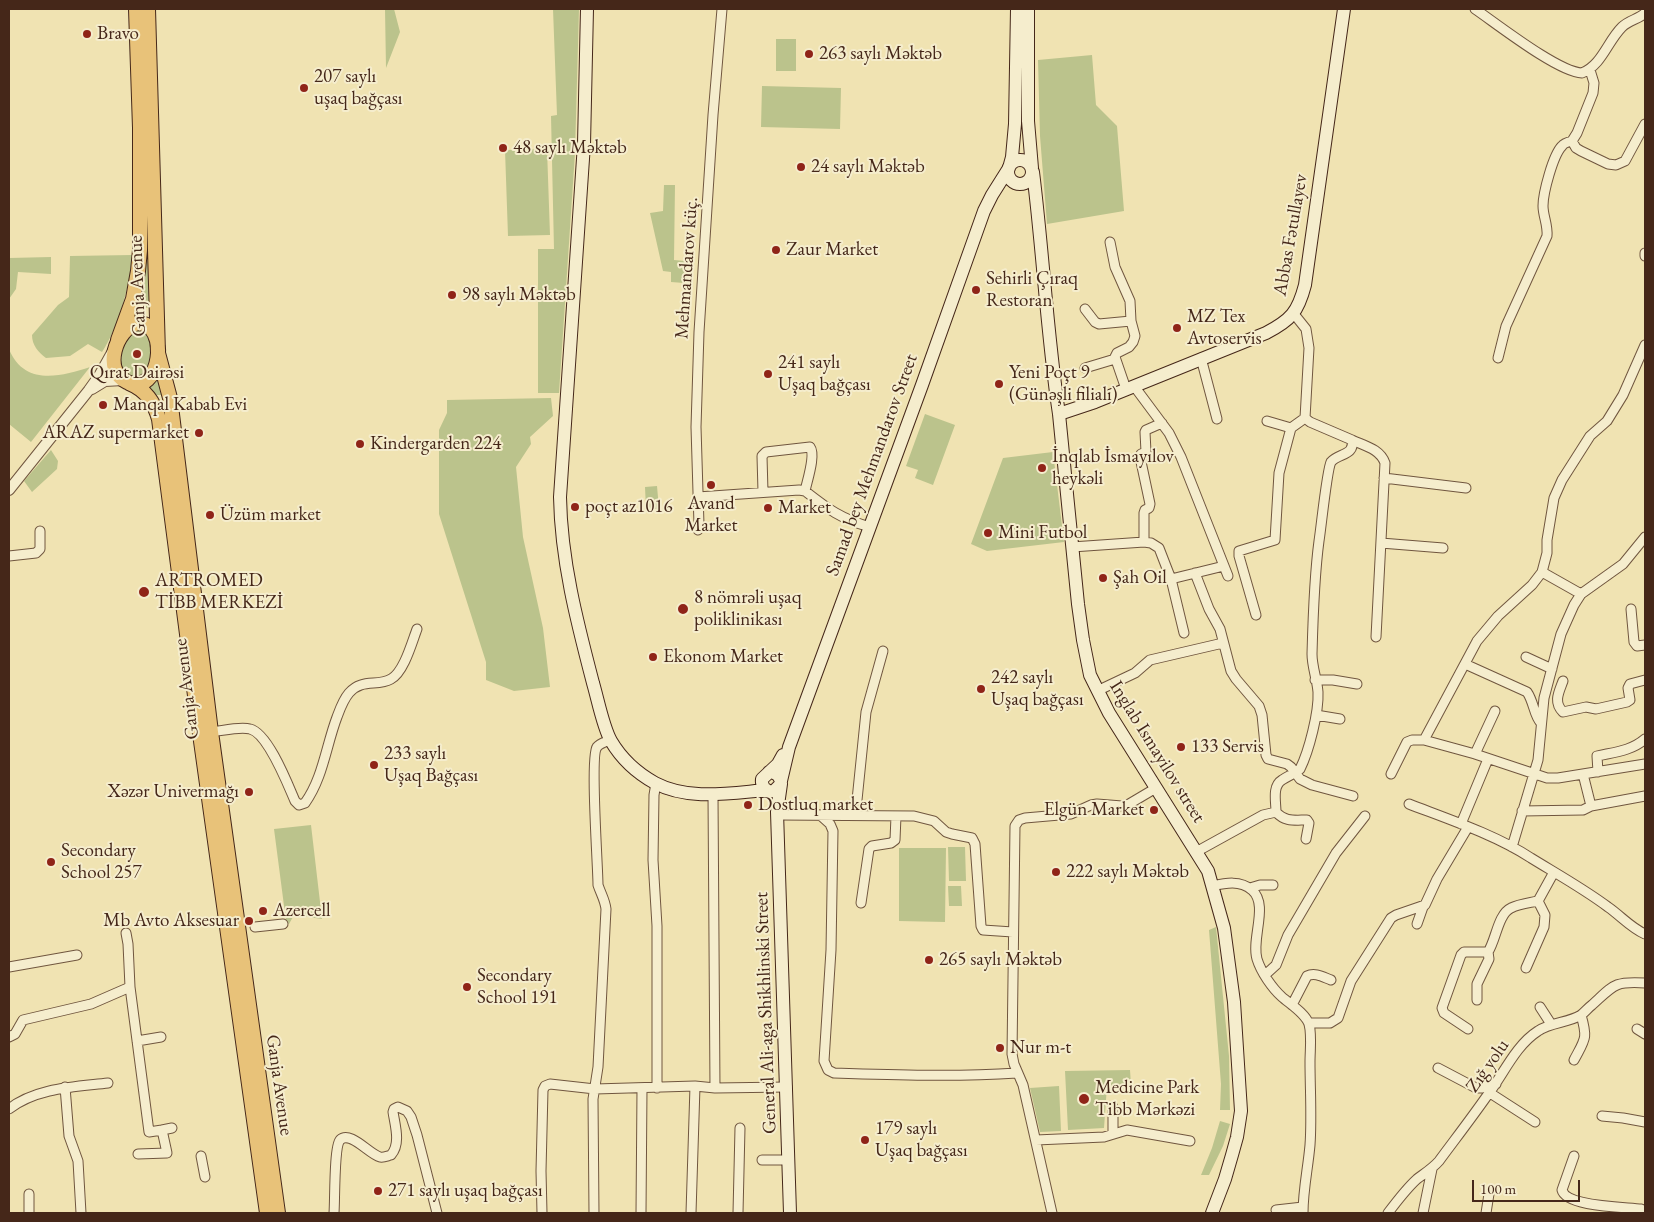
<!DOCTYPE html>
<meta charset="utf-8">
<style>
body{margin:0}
#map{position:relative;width:1654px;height:1222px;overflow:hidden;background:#f0e3b2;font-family:"EB Garamond",serif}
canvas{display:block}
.frame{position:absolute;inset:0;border:10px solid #452719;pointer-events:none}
.scale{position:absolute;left:1472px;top:1180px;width:108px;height:22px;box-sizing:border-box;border:2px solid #452719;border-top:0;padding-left:6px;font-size:15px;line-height:18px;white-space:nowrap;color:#452719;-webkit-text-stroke:4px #f5edcd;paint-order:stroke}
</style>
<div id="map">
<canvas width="1654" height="1222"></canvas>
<div class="frame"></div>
<div class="scale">100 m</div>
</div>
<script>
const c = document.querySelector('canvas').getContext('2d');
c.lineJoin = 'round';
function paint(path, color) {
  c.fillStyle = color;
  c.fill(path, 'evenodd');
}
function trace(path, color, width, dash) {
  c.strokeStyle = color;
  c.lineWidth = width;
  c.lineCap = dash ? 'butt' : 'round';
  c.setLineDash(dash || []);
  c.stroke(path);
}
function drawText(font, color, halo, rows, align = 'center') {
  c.font = font + ' "EB Garamond",serif';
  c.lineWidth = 4;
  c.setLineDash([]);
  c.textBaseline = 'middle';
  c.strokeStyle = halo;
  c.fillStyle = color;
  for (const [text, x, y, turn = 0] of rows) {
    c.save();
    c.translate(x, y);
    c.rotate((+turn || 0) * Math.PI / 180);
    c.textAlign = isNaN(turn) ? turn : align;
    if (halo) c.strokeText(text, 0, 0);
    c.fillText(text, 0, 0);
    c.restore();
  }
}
const green = new Path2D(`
 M385 9H394L400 32 386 68Z
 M553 9H579L575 153 559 393H538V249H554L551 116 557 115Z
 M776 39H796V71H776Z
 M1092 55 1096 105 1117 126 1124 211 1047 224 1040 136 1038 60Z
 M762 86 841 88 840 129 761 127Z
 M547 149 550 235 508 236 505 150Z
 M664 185H675L674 260 685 261 684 283 671 282V272L663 271 650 213 663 211Z
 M132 255C131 282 118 329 102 352L88 344 70 356 46 358C38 352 32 345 32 335L58 305 69 297 70 256Z
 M51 257V274L18 272 16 289 9 299V258Z
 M146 258H148L149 307 138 310 145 279Z
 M139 330 147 332 150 342V366L141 378 129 377 120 366C121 352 124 335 139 330Z
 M9 349C24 386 60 377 90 367L31 442 9 424Z
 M159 373 163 395H154L146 386 157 380Z
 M551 398 553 416 530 437 531 444 516 467 523 537 543 628 550 687 514 691 486 680V662L439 514V430L447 413V400Z
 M925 414 955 425 933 485 915 478 918 470 906 466Z
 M51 450 58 461 57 469 32 492 24 481Z
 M1053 452 1064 542 987 551 971 544 1003 458Z
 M657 486 659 509H646L645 487Z
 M311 825 322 919 294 915 289 924 286 921 274 829Z
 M948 847H965L966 881H949Z
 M899 848H946L945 922 899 921Z
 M948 886H961L962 906H949Z
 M1216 927 1229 1056 1230 1110H1220L1221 1084 1209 930Z
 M1130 1070 1131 1085 1107 1086 1104 1128 1068 1130 1065 1071Z
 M1059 1086 1061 1131 1040 1132 1030 1088Z
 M1220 1121 1230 1124 1223 1146 1209 1175H1201L1212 1148Z`);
const minor = new Path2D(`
 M1475 9C1497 24 1558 72 1582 73 1602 65 1607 42 1622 27 1629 20 1639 19 1645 13
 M1590 70 1594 83 1593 93 1577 133 1572 141 1576 148 1581 151 1608 164 1616 165 1625 161 1645 124
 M1110 242 1115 267 1130 301 1131 321 1135 336 1133 342 1129 347 1117 353 1115 357 1126 389
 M1645 253V256
 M1085 309 1095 322 1099 324 1131 321
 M1201 358 1217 419
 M1498 358 1506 326 1547 236C1548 225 1543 216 1543 206 1543 193 1553 155 1562 146 1564 143 1568 142 1572 141
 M1085 368 1115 359
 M1134 386 1169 433 1181 457 1228 576
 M1267 421 1291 428
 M1352 440C1365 446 1380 449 1385 463L1376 637
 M1384 478 1466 488
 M763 492 762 456 766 452 810 447C816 455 807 481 805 491
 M698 497 799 490 805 491C828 509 841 519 870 527
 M698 530 699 525 696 427 699 332 713 115 722 9
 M1144 542V513L1145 510 1149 508 1150 504 1140 457 1141 454 1146 452 1145 432 1146 430 1162 423
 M1381 543 1443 548
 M1072 547 1144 542 1151 543 1159 548 1171 579 1184 633
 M9 556 36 553 40 549V531
 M1542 572 1581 594
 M1195 573 1209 609 1220 629 1231 671 1236 679 1259 706 1262 715 1266 755 1268 759 1287 764 1291 767 1300 779 1312 785 1353 796
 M1171 579 1224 566
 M1631 609 1634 642 1637 646 1645 645
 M1256 615 1239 556V551L1275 540 1279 473 1291 428 1305 418
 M1526 657 1552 669
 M1465 664 1527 692C1534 702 1534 716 1541 723
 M1315 680H1333L1357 684
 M1563 681C1559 692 1553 702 1563 712L1586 707 1596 709 1627 702 1630 700 1628 688 1630 684 1645 680
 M1097 691 1135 673 1150 660 1223 643
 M1316 715 1340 719
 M211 732C222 731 240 726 250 729 268 733 288 785 295 801L299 805 305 803C323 778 326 746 337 717 340 709 343 700 349 693 362 678 377 687 391 679 404 672 412 642 417 629
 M1424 740 1477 641 1498 616 1532 585 1542 572 1547 553V540L1554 498 1562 480 1590 436 1607 421 1623 395 1645 345
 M1475 754 1495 711
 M1598 772 1597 756C1615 752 1631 751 1645 739
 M1391 774 1407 742 1412 740H1424L1475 754 1547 778H1558L1645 764
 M1583 774 1591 806
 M656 783 654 795 653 860 657 926V1088
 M713 795 715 1088
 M857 800 866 712 883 651
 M1409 804C1448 819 1496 835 1531 858 1557 874 1584 889 1608 907 1621 916 1631 928 1645 934
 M1522 811 1583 810 1591 806 1645 796
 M1276 812C1276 802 1272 786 1282 780 1288 776 1294 774 1300 769 1309 751 1319 712 1318 692 1317 679 1312 667 1312 654 1313 617 1314 578 1319 541 1321 529 1327 469 1331 462 1338 453 1355 456 1352 440L1310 422 1305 418 1309 348 1306 329 1294 314
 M778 815 914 816 934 821 946 832 952 834 972 838 975 844 981 926 983 930 1013 932
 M820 815 830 824 833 831 831 950 824 1061 828 1070 834 1073C895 1075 956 1077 1017 1073
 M1461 824 1488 759
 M1512 847 1538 760 1544 698 1561 634 1574 605 1581 594 1623 564 1645 537
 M1196 852 1263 815 1276 812C1285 822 1294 820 1307 820L1309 823 1306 839
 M1212 886C1226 883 1240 880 1252 890 1269 905 1251 938 1257 959 1261 972 1272 988 1282 997 1290 1004 1305 1013 1309 1024 1312 1035 1310 1050 1310 1062 1310 1089 1312 1117 1310 1145 1308 1168 1303 1190 1303 1213
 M1250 888 1260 885H1273
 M861 903 869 849 872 846 891 843 895 840 896 816
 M1417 924 1423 907
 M255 927 283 924
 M126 933 128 944 130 987 149 1132 162 1130 167 1153 138 1154
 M9 967 77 955
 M1526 968 1544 927 1545 915 1538 901
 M1265 975 1276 965 1288 935 1336 853 1365 816
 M1477 1000V984L1489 959 1488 952
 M1292 1005 1307 976C1315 972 1323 977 1331 980
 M1540 1007 1551 1024
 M1309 1023H1330L1338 1018 1351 981 1391 918 1396 915 1425 905 1437 879 1468 827
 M1468 1029 1444 1013 1442 1008 1461 955 1464 952H1488C1496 940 1498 914 1511 908 1519 904 1529 903 1538 901L1554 872
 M1637 1029 1645 1034
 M9 1037 15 1034 23 1020 91 1004 130 987
 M137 1041 161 1037
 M1574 1060C1585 1039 1588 1039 1581 1015
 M1438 1068 1476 1088H1482L1496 1084
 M65 1087 69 1136 78 1161 81 1213
 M1490 1093 1535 1122
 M9 1109C36 1088 74 1087 108 1083
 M1602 1116 1623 1118 1645 1122
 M162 1130 172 1128
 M1113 1134V1107
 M1036 1140 1104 1137 1127 1130 1190 1141
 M201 1156 205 1177
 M1574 1156 1562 1190C1566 1207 1626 1207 1641 1209L1645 1211
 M762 1160H789
 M29 1194V1213
 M1276 1210 1303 1207
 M334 1213C335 1201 334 1147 340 1140 350 1130 369 1154 380 1157 383 1158 387 1156 391 1155 401 1144 395 1125 393 1112L394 1109 398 1107 407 1111 411 1117 417 1135 437 1213
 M542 1213 541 1171 543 1090 545 1086 550 1084 595 1089 695 1086 715 1088 787 1087
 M594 1213 593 1099 598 1067 606 909C605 900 601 894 598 885 598 867 590 756 597 747 600 743 606 742 610 740
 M641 1213 642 1089
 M691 1213 695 1086
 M738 1213 740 1128
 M1052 1213 1023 1085 1014 1064 1012 1054 1015 826 1019 820 1025 818 1071 814 1091 805 1097 804 1122 806 1129 804 1156 788
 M1388 1213C1397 1201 1406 1189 1417 1179 1425 1173 1433 1168 1439 1161 1456 1138 1473 1116 1489 1093 1504 1073 1516 1045 1538 1031 1551 1022 1568 1023 1581 1015 1585 1012 1588 1008 1592 1005 1614 985 1614 981 1645 983
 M1423 1213 1432 1169
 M1486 1213 1489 1194`);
const tertiary = new Path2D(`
 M92 389 105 381 123 380
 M9 490 89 390 99 376 113 351`);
const secondary = new Path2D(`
 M587 9 584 144 560 497C561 560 577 622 593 683 598 700 603 727 611 741 621 758 637 773 655 783 689 801 730 793 767 790
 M1028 9V121L1032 168
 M1008 172a12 12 0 1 1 24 0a12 12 0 1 1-24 0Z
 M1033 172C1043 252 1047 334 1059 414L1078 604 1083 640 1090 675 1109 713 1208 871 1224 928 1234 1002 1241 1111 1237 1137 1232 1155 1225 1179 1212 1213
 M1059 414 1095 402 1266 333C1291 320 1298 312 1305 285L1344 9
 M769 772C777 772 781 777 781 784L774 791C766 792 761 787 762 779L778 764 783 755
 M781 781 789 747 922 385 984 211 992 195 1009 168 1012 157 1015 124 1017 9
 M781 784 777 812 790 1213`);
const primary = new Path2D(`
 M148 9 158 353 170 398 211 732 278 1213
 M137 323C171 322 161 398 127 382 102 370 116 330 137 323Z
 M118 340 133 299 138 271 140 250V128L136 9
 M129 383C146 390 154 402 159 419L200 734 267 1213`);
const markers = [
 [87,34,5,"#8f2418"],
 [809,54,5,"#8f2418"],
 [304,88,5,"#8f2418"],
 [503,148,5,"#8f2418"],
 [801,167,5,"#8f2418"],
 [776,250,5,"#8f2418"],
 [976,290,5,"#8f2418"],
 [452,295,5,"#8f2418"],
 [1177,328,5,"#8f2418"],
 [137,354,5,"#8f2418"],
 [768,374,5,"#8f2418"],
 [999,384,5,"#8f2418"],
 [103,405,5,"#8f2418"],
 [199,433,5,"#8f2418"],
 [360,444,5,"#8f2418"],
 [1042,468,5,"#8f2418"],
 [711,485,5,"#8f2418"],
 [575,507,5,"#8f2418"],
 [768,508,5,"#8f2418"],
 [210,515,5,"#8f2418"],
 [988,533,5,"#8f2418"],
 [1103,578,5,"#8f2418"],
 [144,592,6,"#8f2418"],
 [683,609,6,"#8f2418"],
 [653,657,5,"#8f2418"],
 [981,689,5,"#8f2418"],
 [1181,747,5,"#8f2418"],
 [374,765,5,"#8f2418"],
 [249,792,5,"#8f2418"],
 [748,805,5,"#8f2418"],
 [1154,810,5,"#8f2418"],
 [51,862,5,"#8f2418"],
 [1056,872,5,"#8f2418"],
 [263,911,5,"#8f2418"],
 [249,921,5,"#8f2418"],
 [929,960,5,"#8f2418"],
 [467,987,5,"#8f2418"],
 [1000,1048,5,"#8f2418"],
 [1084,1099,6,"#8f2418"],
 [865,1140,5,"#8f2418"],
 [378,1191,5,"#8f2418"]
];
const poiNames = [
 ["Bravo",97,34],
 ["263 saylı Məktəb",819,54],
 ["207 saylı",314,77],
 ["uşaq bağçası",314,99],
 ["48 saylı Məktəb",513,148],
 ["24 saylı Məktəb",811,167],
 ["Zaur Market",786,250],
 ["Sehirli Çıraq",986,279],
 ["Restoran",986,301],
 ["98 saylı Məktəb",462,295],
 ["MZ Tex",1187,317],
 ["Avtoservis",1187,339],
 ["241 saylı",778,363],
 ["Uşaq bağçası",778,385],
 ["Qırat Dairəsi",137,373,"center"],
 ["Yeni Poçt 9",1009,373],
 ["(Günəşli filialı)",1009,395],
 ["Manqal Kabab Evi",113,405],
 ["ARAZ supermarket",189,433,"right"],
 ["Kindergarden 224",370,444],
 ["İnqlab İsmayılov",1052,457],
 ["heykəli",1052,479],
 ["Avand",711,504,"center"],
 ["Market",711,526,"center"],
 ["poçt az1016",585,507],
 ["Market",778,508],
 ["Üzüm market",220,515],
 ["Mini Futbol",998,533],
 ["Şah Oil",1113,578],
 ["ARTROMED",155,581],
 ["TİBB MERKEZİ",155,603],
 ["8 nömrəli uşaq",694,598],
 ["poliklinikası",694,620],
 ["Ekonom Market",663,657],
 ["242 saylı",991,678],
 ["Uşaq bağçası",991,700],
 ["133 Servis",1191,747],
 ["233 saylı",384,754],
 ["Uşaq Bağçası",384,776],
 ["Xəzər Univermağı",239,792,"right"],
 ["Dostluq market",758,805],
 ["Elgün Market",1144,810,"right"],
 ["Secondary",61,851],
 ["School 257",61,873],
 ["222 saylı Məktəb",1066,872],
 ["Azercell",273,911],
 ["Mb Avto Aksesuar",239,921,"right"],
 ["265 saylı Məktəb",939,960],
 ["Secondary",477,976],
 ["School 191",477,998],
 ["Nur m-t",1010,1048],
 ["Medicine Park",1095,1088],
 ["Tibb Mərkəzi",1095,1110],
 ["179 saylı",875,1129],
 ["Uşaq bağçası",875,1151],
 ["271 saylı uşaq bağçası",388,1191]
];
const streetNames = [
 ["Abbas Fətullayev",1291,235,-80],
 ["Mehmandarov küç.",687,268,-86],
 ["Ganja Avenue",138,286,-92],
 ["Samad bey Mehmandarov Street",872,465,-70],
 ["Ganja Avenue",187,689,-97],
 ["Inglab Ismayilov street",1157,752,58],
 ["General Ali-aga Shikhlinski Street",766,1013,-92],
 ["Zığ yolu",1488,1066,-55],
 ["Ganja Avenue",279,1085,82]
];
paint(green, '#bbc38c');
trace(minor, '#70563f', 11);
trace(tertiary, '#70563f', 12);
trace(secondary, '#452719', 14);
trace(primary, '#452719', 16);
trace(minor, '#f5edcd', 9);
trace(tertiary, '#f5edcd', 10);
trace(secondary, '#f5edcd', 12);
trace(primary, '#e8c279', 14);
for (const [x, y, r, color] of markers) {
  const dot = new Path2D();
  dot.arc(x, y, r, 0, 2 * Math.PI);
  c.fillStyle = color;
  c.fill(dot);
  trace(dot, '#f5edcd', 2);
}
drawText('19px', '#452719', '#f5edcd', poiNames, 'left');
drawText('19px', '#452719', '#f5edcd', streetNames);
</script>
